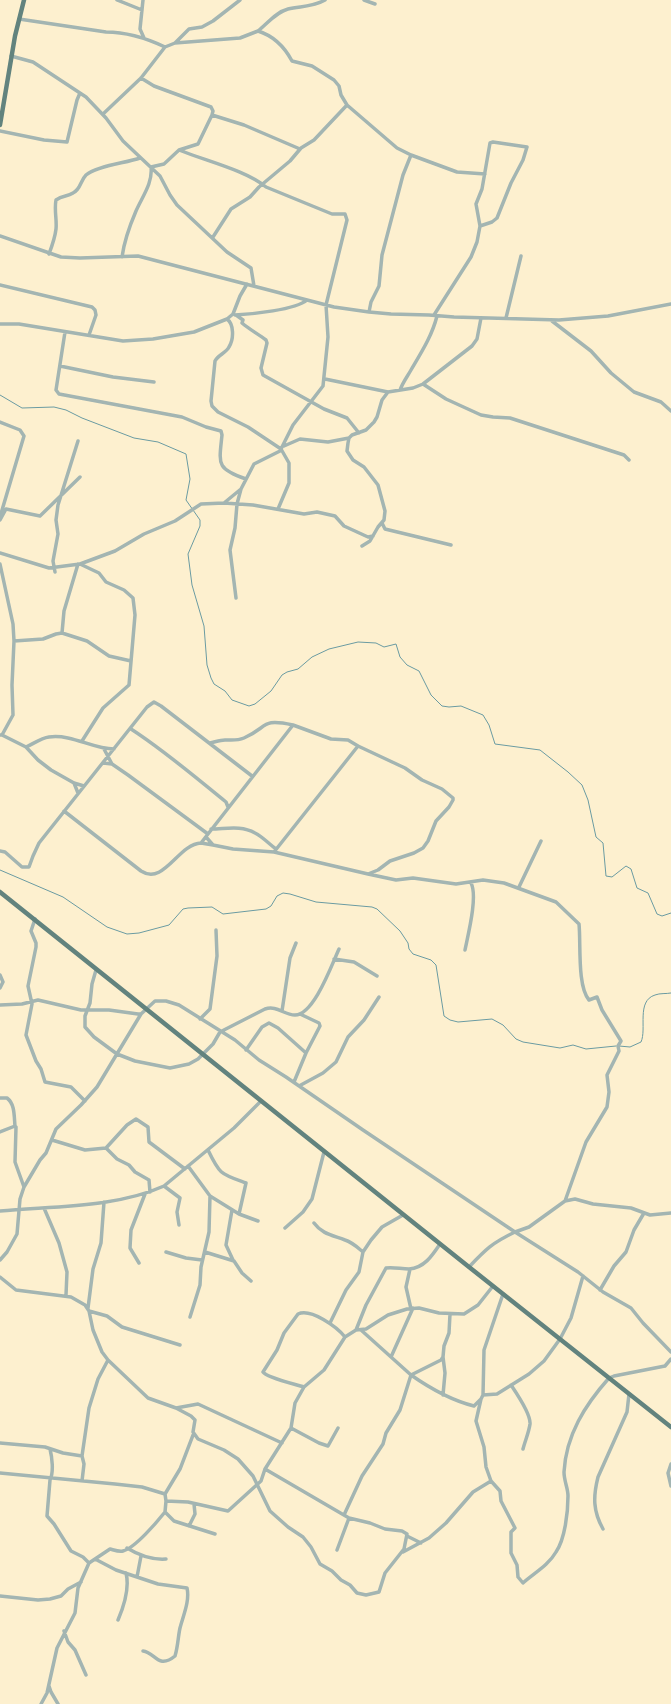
<!DOCTYPE html>
<style>
body{margin:0}
canvas{display:block;background:#fdf0cf}
</style>
<canvas width="671" height="1704"></canvas>
<script>
const c = document.querySelector('canvas').getContext('2d');
c.lineJoin = 'round';
function trace(path, color, width, dash) {
  c.strokeStyle = color;
  c.lineWidth = width;
  c.lineCap = dash ? 'butt' : 'round';
  c.setLineDash(dash || []);
  c.stroke(path);
}
const stream = new Path2D(`
 M0 395 22 408 54 407 66 410 82 418 134 438 158 442 186 454 190 479 186 500 200 520V526L188 554 192 585 204 626 207 665 211 678 214 684 225 691 232 700 249 706 255 704 271 691 282 675 287 672 298 669 312 657 329 649 358 642 376 643 384 647 396 644 400 657 407 665 419 671 431 695 442 706 449 707 461 706 483 715 489 725 495 744 540 750 568 772 582 785 588 800 596 837 603 843 606 876 612 877 626 866 631 869 637 888 648 893 657 914 662 916 671 913
 M0 870 63 897 107 927 127 934 139 933 169 925 183 909 188 908 212 907 223 914 266 909 271 906 277 896 283 893 290 894 316 902 372 907 377 909 400 931 408 943 409 949 413 954 431 960 436 965 444 1016 450 1020 458 1022 492 1019 503 1025 516 1039 523 1042 560 1048 573 1045 586 1049 616 1046
 M619 1046 630 1047 641 1042C647 1029 636 1001 655 995 660 993 666 994 671 993`);
const minor = new Path2D(`
 M117 0 142 10
 M143 0 140 29 144 38
 M364 0 375 4
 M19 19 106 32C127 32 146 38 165 47
 M258 31C267 24 276 12 288 9 301 6 313 7 325 0
 M175 43 189 29 202 27 213 21 240 0
 M11 56 33 62 86 97 106 118 123 141 160 176 170 195 177 205 227 252 251 268 254 286
 M141 78 154 86 211 107 213 111 212 115
 M103 114 141 78 165 47 175 43 240 38 258 31C274 36 284 46 292 61L312 66 334 80 339 86 341 95 347 105
 M0 131 44 140 67 142 77 100 80 93
 M179 150C206 161 245 170 266 187L332 214H345L347 220 326 305 328 337 323 386 293 425 280 451 254 464 241 489 237 504 235 528 230 550 236 598
 M0 236 61 257 80 258 138 256 334 307 369 312 391 314 429 315 454 317 559 320 608 316 671 304
 M213 237 231 209 250 197 259 187 290 161 301 148 314 140 347 105 397 148 411 155 457 172 485 174
 M49 254C52 246 55 238 56 229 57 219 54 210 56 200 63 195 67 197 73 193 81 189 80 181 86 175 96 166 126 163 140 158
 M122 257C124 242 130 225 136 211 142 197 153 183 151 167L164 164 179 150 198 144 212 115 244 125 300 149
 M0 285 92 307 95 310 96 315 89 335
 M369 312 371 302 379 286 382 255 403 175 411 155
 M235 315C252 314 295 310 307 300
 M236 315 243 320 242 323C249 329 258 334 266 340L267 343 261 368 263 375 324 409 347 418 359 433
 M434 315 471 257 477 242 480 226 476 204 482 189 490 143 493 142 527 147 523 160 511 183 497 218 492 222 480 226
 M506 318 521 256
 M227 319C234 324 234 339 229 347 226 353 218 355 215 361L211 401 212 406 218 412 248 427 281 449 289 463V483L278 509
 M552 321 591 351 611 373 634 392 661 402 671 411
 M0 324H19L123 341 153 339 194 332 227 319 233 314 240 296 247 284
 M65 332 56 390 59 394 182 417 206 427 221 431 222 435C219 464 216 469 246 479
 M60 366 113 377 154 382
 M325 379 388 392 413 388 423 384 472 346 477 339 481 318
 M423 384 446 399 481 415 493 417 510 418 624 455 629 460
 M400 390C403 382 407 377 411 370 421 353 432 336 437 316
 M0 422 20 430 24 436 0 517
 M284 446 300 439 328 442 349 438
 M224 503 253 505 304 514 317 512 335 516 344 526 368 537 373 536
 M0 520 6 509 40 516 80 477
 M382 523 385 529 451 545
 M362 546 370 541 378 527 384 520 385 511 378 485 364 467 353 460 347 451 348 443 349 438 352 435 366 430 374 422 377 417 382 400 388 392
 M0 553 49 568 80 564 99 573 106 582 124 590 133 598 135 615 129 685 103 708 82 741
 M0 564 13 624 14 641 12 685 13 715 2 735H0
 M80 564 115 551 144 534 175 521 201 504 224 503 241 489
 M55 572 53 561 58 534 56 520 58 505 78 441
 M62 633 64 611 78 564
 M14 641 43 639 56 634 62 633 87 641 109 656 131 661
 M131 729C165 751 195 777 226 802L228 807
 M2 735 26 747 38 760 51 770 74 783 84 786
 M210 743C215 742 220 740 225 740 232 740 237 741 244 738 269 727 260 718 293 725
 M26 747C33 744 41 738 49 737 73 734 92 749 114 749
 M104 749 112 764
 M103 763 112 764 128 775 208 834
 M74 783 78 793
 M64 811 141 871C164 886 178 844 201 843L293 725 331 739 348 740 358 746 274 852 233 849 213 845 206 837
 M211 829C226 829 241 825 255 833 263 837 269 844 276 849
 M201 843 213 845
 M0 851 5 852 22 867H29L33 856 39 843 147 707 154 702 161 706 252 776
 M274 852 368 874 378 870 390 861 414 853 423 848 428 841 436 821 449 807 453 800V798L442 789 422 780 405 768 358 746
 M368 874 396 880 413 878 456 884 483 880 504 883 556 902 579 924C581 943 577 986 589 1000L597 997 602 1010 621 1041 618 1046 619 1051 607 1075 609 1092 607 1107 586 1142 565 1201 529 1227 515 1232
 M519 887 541 841
 M35 919 31 931 36 943V947L28 986 32 1004 26 1035 36 1061 41 1069 45 1082 71 1087 85 1101
 M465 950C468 935 478 896 471 883
 M334 959 354 962 377 976
 M96 970 92 984 90 1003 85 1016V1027L94 1037 117 1054 135 1061 170 1068 189 1064 198 1059 213 1044 220 1032 265 1009C277 1005 284 1015 295 1015 314 1015 332 964 339 949
 M0 975 3 982 0 988
 M0 1005 22 1004 38 1000 81 1010H109L138 1014H141L155 1001H166L179 1005 235 1040 259 1060 286 1077 363 1130 515 1232C492 1243 486 1249 469 1267
 M282 1011 290 958 296 943
 M200 1019 210 1009 217 956 216 930
 M246 1050 262 1027 269 1023 278 1028 306 1053
 M294 1082 306 1053 320 1026 319 1023 300 1014
 M299 1086 323 1073 336 1062 348 1037 364 1020 379 997
 M0 1098H7C15 1104 14 1116 15 1126
 M0 1132 15 1126 16 1127 15 1162 24 1187
 M52 1140 85 1150 106 1148 117 1159 129 1165 135 1172 149 1180 150 1192
 M106 1148 127 1125 136 1119 148 1127 149 1142 185 1169
 M208 1150C220 1175 221 1174 246 1183L239 1214
 M188 1166 210 1196 209 1232 201 1267 200 1285 190 1317
 M164 1186 180 1198 177 1212 179 1225
 M210 1196 239 1214 258 1221
 M565 1201 575 1199 593 1204 631 1208 650 1215 671 1213
 M44 1208 59 1243 67 1272 66 1295
 M232 1210 226 1245 233 1260
 M0 1211C53 1206 115 1208 164 1186L234 1128 261 1101
 M314 1223C322 1234 332 1235 345 1240 352 1242 357 1247 363 1252
 M285 1228 303 1212 312 1199 324 1152
 M515 1232 578 1272 603 1292 631 1308 643 1323 671 1352
 M166 1252 186 1258 202 1260
 M205 1252 234 1261 242 1273 251 1281
 M0 1260 7 1252 17 1234 20 1199 24 1187 40 1160 46 1153 56 1129 81 1105 97 1087 141 1014
 M139 1263 130 1248 131 1230 145 1194
 M410 1269 406 1287 411 1309
 M0 1277 16 1290 71 1297 85 1305 89 1311 107 1316 122 1327 180 1345
 M600 1290 614 1266 626 1252 634 1230 644 1213
 M88 1308 93 1269 101 1243 104 1202
 M89 1311 93 1330 102 1352 108 1360 148 1398 176 1408 191 1416 195 1420 193 1432 198 1439 224 1450 238 1459 253 1476 270 1511 288 1527 303 1537 311 1547 320 1564 332 1571 341 1580 350 1585 357 1593 366 1595 379 1592 385 1573 404 1549 407 1534 402 1531 385 1529 370 1523 349 1518
 M330 1323 346 1290 359 1272 363 1252 371 1240 382 1227 403 1215
 M356 1330 366 1305 386 1268C394 1267 401 1269 409 1269 424 1268 432 1256 440 1244
 M361 1330 391 1357 413 1308
 M345 1337 356 1330 366 1329 388 1315 407 1309 419 1308 439 1313 464 1314 478 1305 493 1286
 M560 1339 571 1318 583 1276
 M391 1357 411 1375 441 1360 443 1357 444 1346 449 1333 450 1314
 M511 1385C517 1394 531 1414 530 1424 529 1432 525 1441 523 1449
 M443 1395 445 1373 443 1357
 M483 1395 497 1394 529 1374 544 1361 560 1339
 M481 1399 483 1395 484 1350 503 1294
 M176 1408 198 1404 282 1443
 M291 1428 319 1443 328 1446 338 1428
 M0 1443 45 1447 63 1453 82 1456
 M50 1449C52 1457 54 1472 50 1480L47 1516 54 1524 71 1551 83 1557 89 1563
 M671 1464 668 1473 671 1486
 M265 1469 349 1518 337 1550
 M0 1473 115 1484 142 1487 165 1494 166 1501 165 1512 174 1521 215 1534
 M82 1481 84 1464 82 1456 89 1408 98 1379 108 1360
 M165 1494 180 1469 193 1435
 M166 1501 188 1502 228 1511 261 1481 265 1469 291 1428 295 1403 304 1387 324 1370 345 1337C337 1327 311 1308 298 1314L284 1333 277 1350 263 1372C267 1378 295 1384 304 1387
 M344 1515 362 1476 383 1444 386 1433 400 1410 411 1375C431 1389 450 1400 474 1406L481 1399 476 1421 484 1447 486 1467 491 1481 500 1491 501 1501 515 1528 511 1532V1553L517 1565 518 1577 523 1583C534 1573 548 1566 556 1552 565 1539 568 1512 568 1496 568 1488 564 1481 564 1472 566 1435 585 1405 609 1378L614 1376 665 1366 671 1359
 M189 1526 195 1514 194 1504
 M603 1529C593 1511 593 1497 598 1477L627 1412 629 1394
 M407 1536 421 1543
 M127 1548C140 1556 152 1560 166 1559
 M403 1552 429 1538 446 1523 473 1492 491 1481
 M95 1559 116 1570 158 1584 187 1588C190 1601 183 1616 180 1628 178 1637 178 1646 175 1656 158 1670 155 1652 143 1651
 M137 1577 141 1556
 M0 1596 38 1600 50 1599 61 1596 68 1589 81 1582
 M118 1620C124 1606 130 1589 126 1573
 M64 1631 68 1642 75 1650 86 1675
 M49 1686 51 1692 58 1704
 M41 1704 47 1693 57 1648 75 1613 78 1588 89 1563 110 1549C114 1550 119 1552 123 1551 135 1548 157 1522 165 1512`);
const major = new Path2D(`
 M0 125 15 36 24 0
 M0 892 469 1267 671 1427`);
trace(stream, '#6a9ba2', 1);
trace(minor, '#a3b5b2', 3.5);
trace(major, '#62837e', 4.5);
</script>
